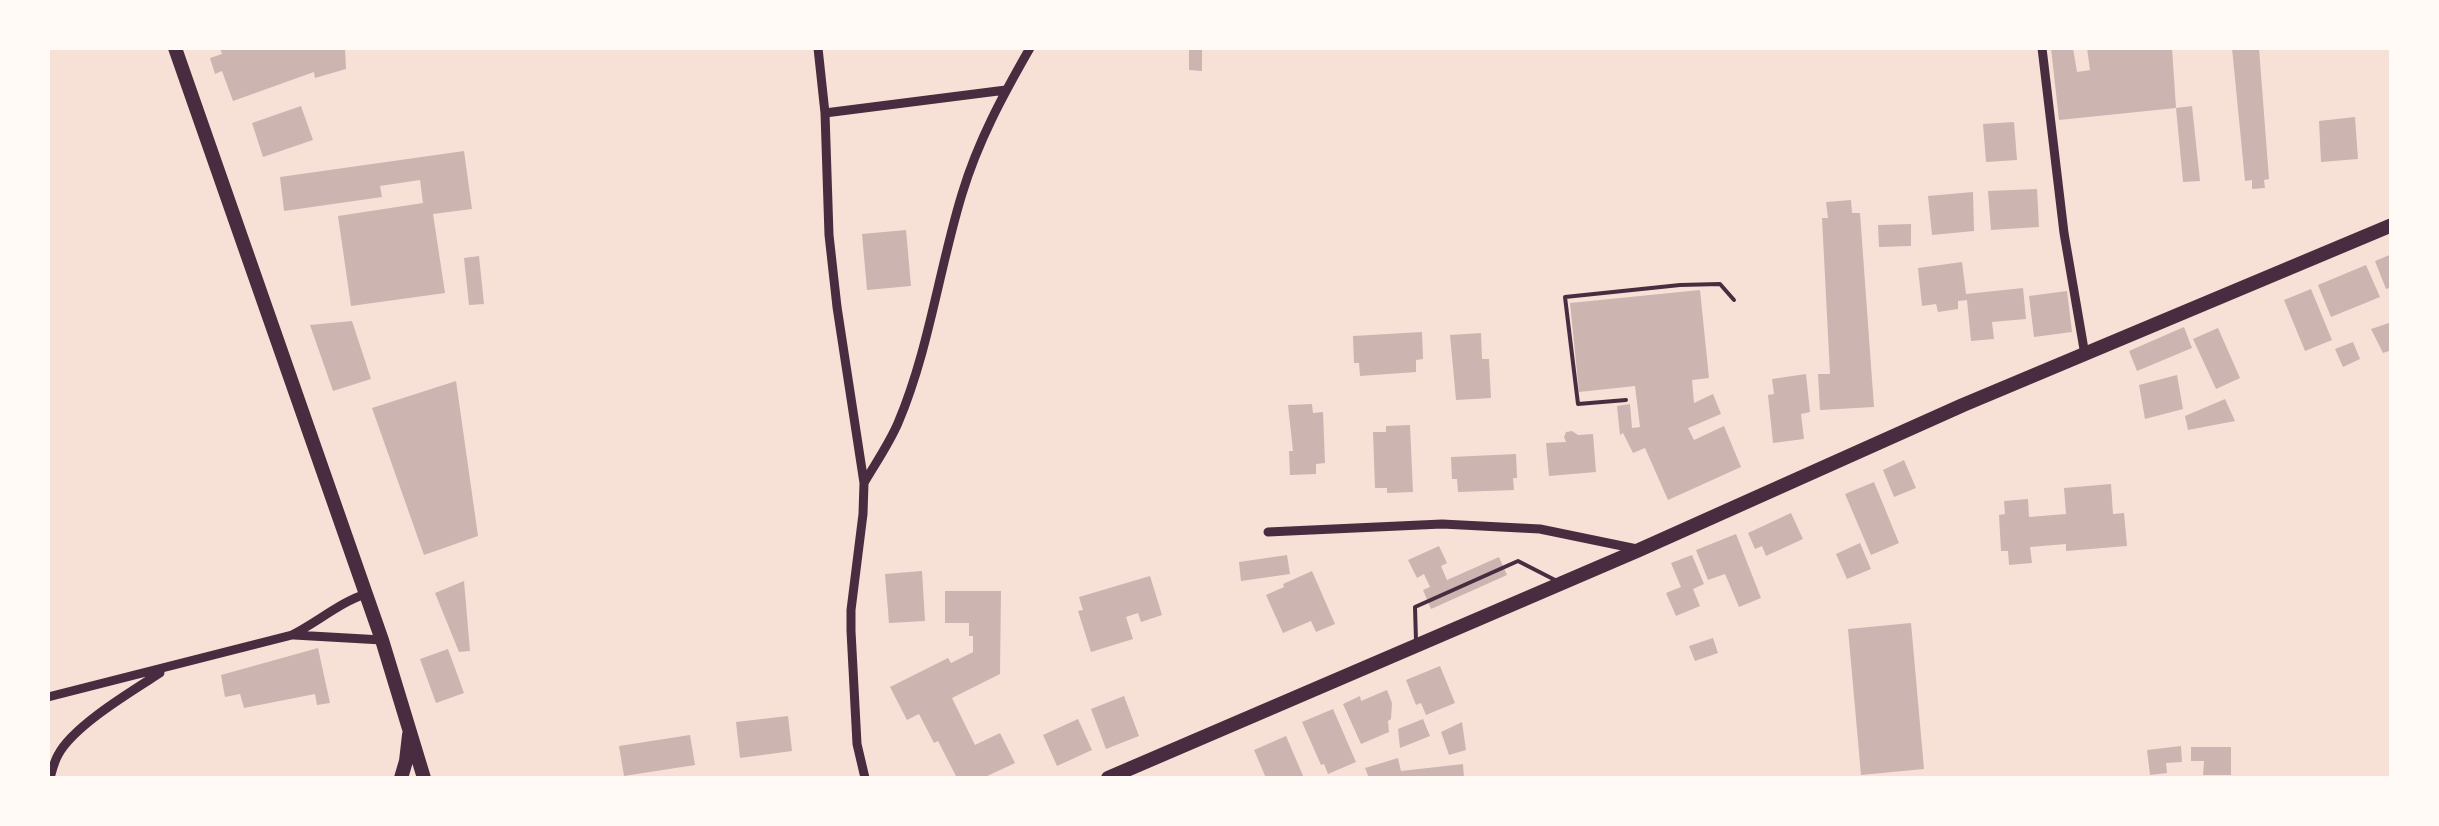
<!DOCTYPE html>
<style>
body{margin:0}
#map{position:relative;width:2439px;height:826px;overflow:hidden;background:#f7e1d7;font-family:"Crimson Pro",serif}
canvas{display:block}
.frame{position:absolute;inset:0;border:50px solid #fffaf5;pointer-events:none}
</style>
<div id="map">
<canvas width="2439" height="826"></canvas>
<div class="frame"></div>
</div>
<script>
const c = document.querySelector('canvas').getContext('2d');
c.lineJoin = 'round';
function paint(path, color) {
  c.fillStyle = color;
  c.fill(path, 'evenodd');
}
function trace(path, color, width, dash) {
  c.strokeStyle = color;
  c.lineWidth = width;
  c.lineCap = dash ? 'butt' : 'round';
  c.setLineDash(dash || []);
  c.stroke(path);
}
const building = new Path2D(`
 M220 48H345L346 69 315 78 314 72 233 101 222 71 215 74 210 58 222 54Z
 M1189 48H1202V71L1189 70Z
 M2051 48H2073L2077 72 2090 70 2087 48H2172L2176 108 2059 120Z
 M2232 48H2259L2269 179 2264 180 2265 188 2252 189V180L2245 181Z
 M301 106 313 140 263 157 252 123Z
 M2192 106 2200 181 2183 182 2176 108Z
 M2355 117 2358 159 2321 162 2319 121Z
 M2014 122 2017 160 1986 162 1983 124Z
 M464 151 472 209 433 214 445 293 351 306 338 216 423 203 420 180 380 186 382 197 284 211 280 177Z
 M2037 189 2039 227 1991 230 1988 191Z
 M1973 192 1974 231 1932 235 1928 196Z
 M1851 200 1852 213H1860L1874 407 1820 410 1818 374H1830L1822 218H1828L1826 202Z
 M1911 224V246L1879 247 1878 225Z
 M906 230 911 286 867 290 862 234Z
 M2392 254V287L2386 289 2375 261Z
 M479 256 484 304 469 305 464 258Z
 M1962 262 1966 294 2023 288 2026 319 1992 322 1994 339 1971 341 1967 300 1958 301V309L1938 312 1936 304 1922 306 1918 268Z
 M2366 265 2380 297 2331 317 2318 285Z
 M2311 289 2332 340 2305 351 2284 300Z
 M1700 290 1709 378 1692 380 1694 403 1713 394 1721 414 1688 428 1694 440 1724 426 1741 467 1668 500 1645 448 1633 453 1623 433 1620 435 1617 406 1630 404 1632 428 1640 427 1635 386 1579 392 1570 303Z
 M2067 291 2072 332 2034 337 2029 296Z
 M352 321 371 379 333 391 310 325Z
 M2392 322V350L2383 353 2371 329Z
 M2184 327 2192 348 2137 371 2129 351Z
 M2218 328 2240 378 2216 389 2193 339Z
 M1422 332 1423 359 1416 360V372L1360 376 1359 363H1354L1353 336Z
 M1481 333 1482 359H1489L1491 398 1456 400 1450 335Z
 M2353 342 2360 359 2343 367 2335 349Z
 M1806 374 1810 412 1801 414 1804 439 1773 443 1768 395 1774 394 1772 379Z
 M2177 375 2183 409 2145 419 2139 385Z
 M456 381 478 536 424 555 372 408Z
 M2225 399 2235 421 2188 430 2185 416Z
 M1312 404 1313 413 1323 412 1325 463 1316 464V474L1290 475 1289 451H1293L1288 405Z
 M1410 425 1413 492 1387 493V488H1375L1373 432H1386V426Z
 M1572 431 1578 435 1593 434 1596 472 1549 476 1546 443 1566 442 1564 437 1566 432Z
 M1516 454 1517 478H1513L1514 490 1458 492 1457 479H1452L1451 457Z
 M1904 460 1916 488 1894 497 1883 470Z
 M1874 482 1899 543 1871 555 1845 494Z
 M2111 484 2113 514 2124 513 2127 546 2066 551V544L2030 547 2032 563 2009 565 2008 551H2001L1999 515 2005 514 2004 501 2028 499 2029 517 2066 514 2064 488Z
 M1791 513 1803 539 1766 556 1762 546 1755 549 1748 533Z
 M1736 534 1761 598 1739 607 1725 574 1708 580 1696 550Z
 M1860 543 1871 569 1847 579 1836 554Z
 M1439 546 1447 563 1441 566 1447 580 1499 557 1507 575 1431 609 1423 590 1430 587 1424 574 1417 578 1408 560Z
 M1287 555 1290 574 1241 581 1239 562Z
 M1692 555 1704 584 1693 589 1700 606 1676 616 1666 593 1681 587 1671 563Z
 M922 571 925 621 889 623 885 574Z
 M1312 571 1335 624 1316 632 1311 621 1283 633 1266 595 1284 587 1283 584Z
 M1150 576 1162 615 1141 622 1138 613 1126 617 1133 639 1091 652 1078 611 1083 610 1079 597Z
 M464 581 470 651 459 652 435 593Z
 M945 591H1001L1000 674 952 698 975 745 1000 733 1015 763 983 778H957L938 741 934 743 919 714 907 720 890 687 948 658 951 663 973 652V636H969V623H945Z
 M1911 623 1924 769 1861 775 1848 629Z
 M1713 638 1718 653 1695 661 1689 646Z
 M318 648 330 703 317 705 315 694 244 708 240 694 225 697 221 675Z
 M448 649 464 693 436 703 420 659Z
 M1440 666 1455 703 1426 715 1421 703 1416 705 1406 680Z
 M1387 690 1392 703 1391 719 1388 721 1389 732 1361 744 1343 704 1360 696 1361 701Z
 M1124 696 1139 736 1106 749 1091 709Z
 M1333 709 1356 762 1328 774 1324 764 1321 765 1302 722Z
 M788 716 792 751 740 758 736 722Z
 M1078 719 1092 750 1057 766 1043 735Z
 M1423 719 1430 736 1400 748 1398 729Z
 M1462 722 1466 750 1449 755 1441 732Z
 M690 735 695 765 624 776 619 746Z
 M1286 736 1304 778H1266L1254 750Z
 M2181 746 2182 762 2166 763 2167 773 2150 775 2147 750Z
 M2191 747H2231V775H2203L2204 761H2191Z
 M1398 758 1401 771 1463 764 1464 778H1369L1365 768Z`);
const service = new Path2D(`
 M1626 400 1578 404 1565 297 1680 285 1720 284 1734 300
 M1416 641 1415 607 1518 561 1557 581`);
const minor = new Path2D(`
 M818 48 825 113 829 235 837 307 864 483 863 514 851 610V631L857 744 865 778
 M2042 48 2064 233 2085 355
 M825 113 1006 90
 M864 483C875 464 889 444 898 423 929 350 939 269 962 194 978 141 1003 95 1030 48
 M1268 532 1442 524 1540 529 1637 549
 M294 635 382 640
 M48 697 292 635C316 623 342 601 366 594
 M50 778C52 771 54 762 58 755 73 726 132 691 160 673`);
const primary = new Path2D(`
 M175 48 382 640 424 778
 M401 778 406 761 409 735
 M1108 778 1639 550 1963 405 2392 225`);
paint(building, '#ccb4b1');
trace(service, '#4a2c40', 4);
trace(minor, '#4a2c40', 9);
trace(primary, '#4a2c40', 14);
</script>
